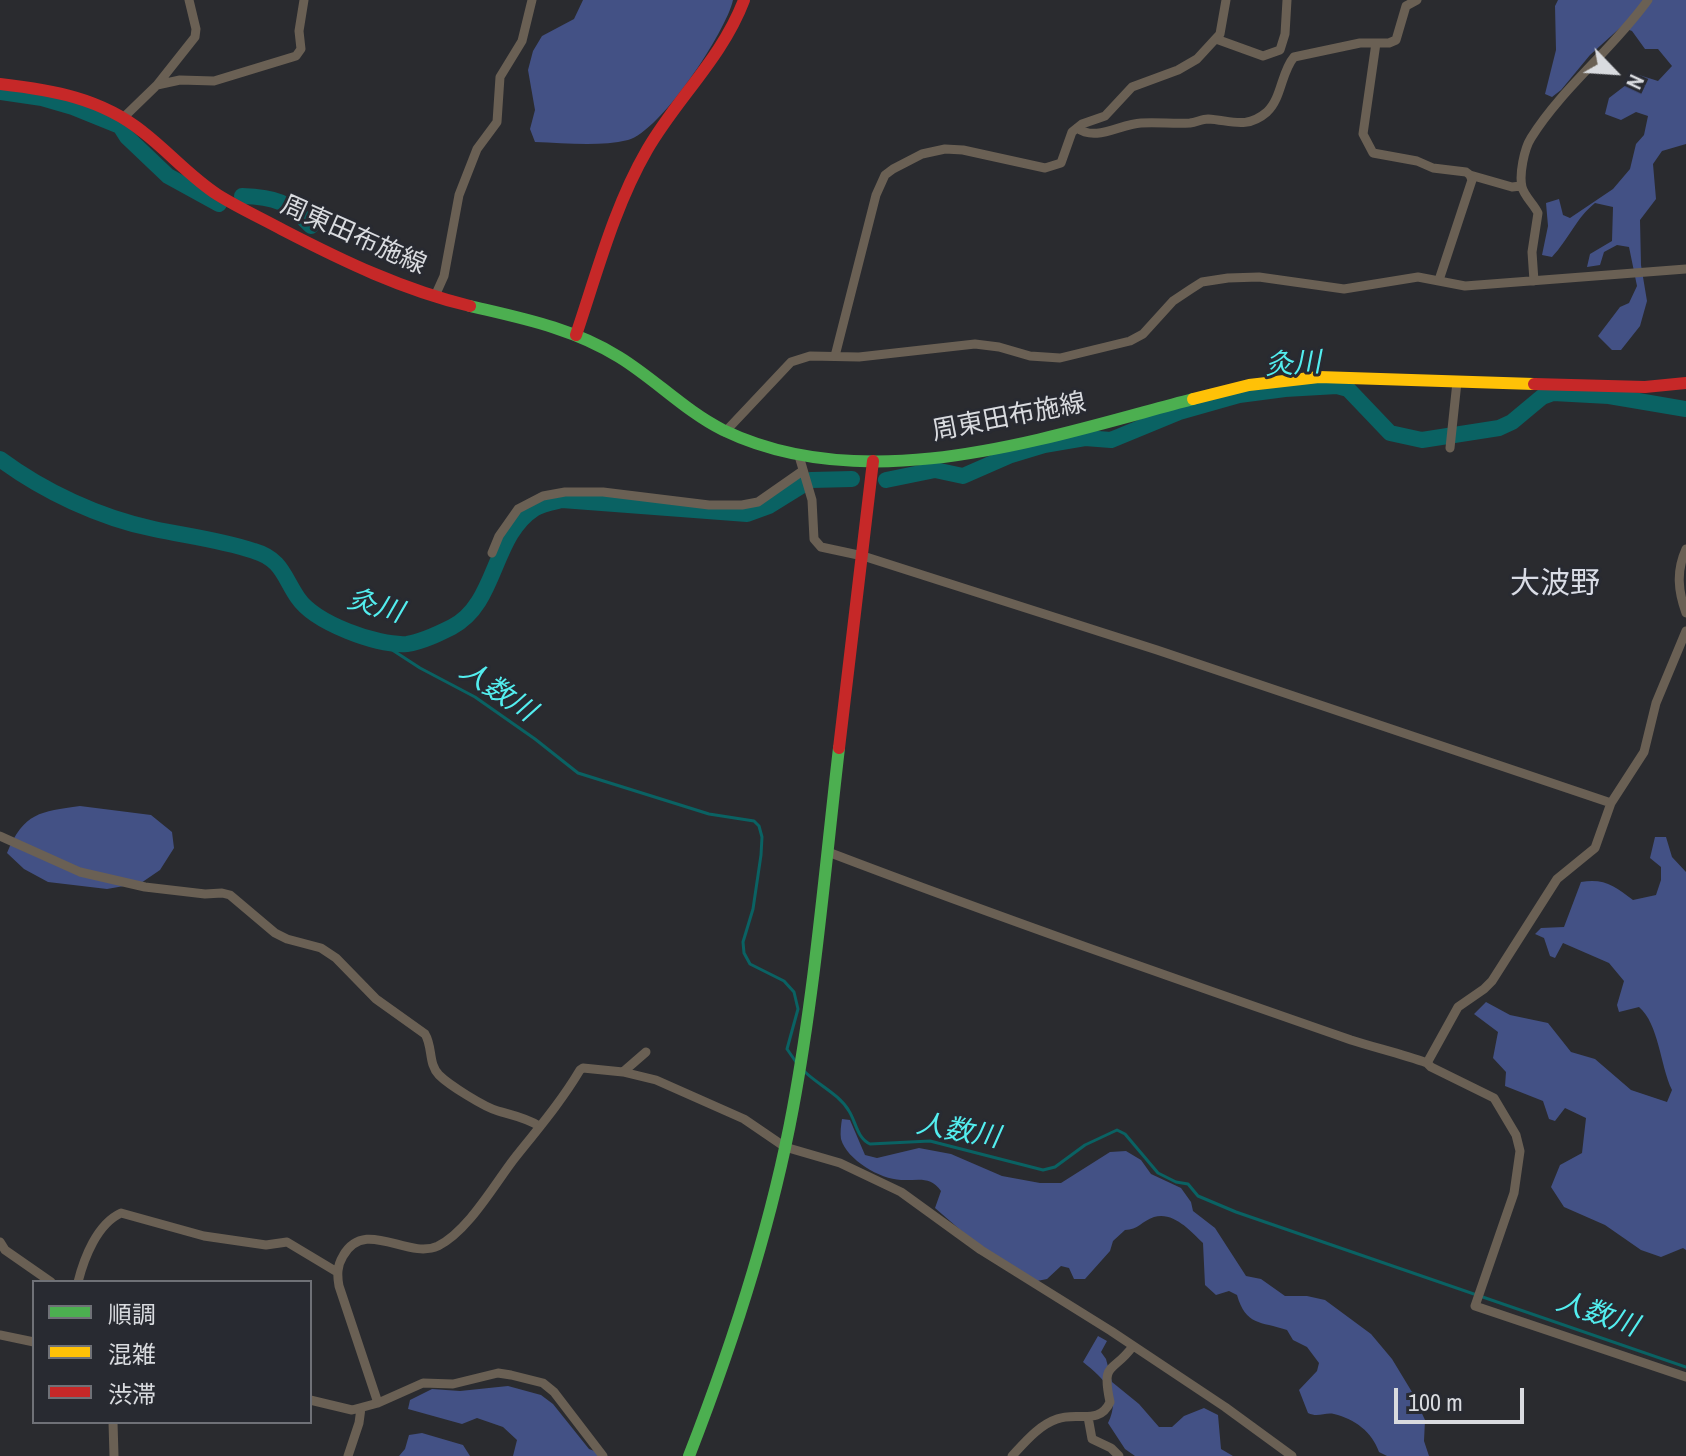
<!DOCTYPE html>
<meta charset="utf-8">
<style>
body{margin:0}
#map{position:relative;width:1686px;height:1456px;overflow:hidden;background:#2a2b2f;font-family:"Archivo Narrow","Noto Sans JP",sans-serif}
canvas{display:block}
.legend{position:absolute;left:32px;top:1280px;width:280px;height:144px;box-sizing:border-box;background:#282a31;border:2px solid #6f7177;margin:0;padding:10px 14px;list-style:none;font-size:24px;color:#d9dbdf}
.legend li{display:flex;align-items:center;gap:16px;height:40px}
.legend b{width:40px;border:2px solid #6f7177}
.north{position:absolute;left:1574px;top:32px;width:80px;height:80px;-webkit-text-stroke:6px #282a31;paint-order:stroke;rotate:115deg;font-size:22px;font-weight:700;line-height:32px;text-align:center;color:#d9dbdf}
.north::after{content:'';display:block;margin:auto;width:28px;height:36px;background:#d9dbdf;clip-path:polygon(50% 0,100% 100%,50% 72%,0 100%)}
.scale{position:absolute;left:1394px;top:1388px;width:130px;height:36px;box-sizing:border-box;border:4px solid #d9dbdf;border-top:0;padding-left:10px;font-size:24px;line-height:28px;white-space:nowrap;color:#d9dbdf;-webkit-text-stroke:6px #282a31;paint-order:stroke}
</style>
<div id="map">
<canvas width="1686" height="1456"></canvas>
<ul class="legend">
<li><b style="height:10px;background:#4caf50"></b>順調</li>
<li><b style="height:10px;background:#ffc107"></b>混雑</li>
<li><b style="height:10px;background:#c62828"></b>渋滞</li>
</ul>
<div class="north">N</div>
<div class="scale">100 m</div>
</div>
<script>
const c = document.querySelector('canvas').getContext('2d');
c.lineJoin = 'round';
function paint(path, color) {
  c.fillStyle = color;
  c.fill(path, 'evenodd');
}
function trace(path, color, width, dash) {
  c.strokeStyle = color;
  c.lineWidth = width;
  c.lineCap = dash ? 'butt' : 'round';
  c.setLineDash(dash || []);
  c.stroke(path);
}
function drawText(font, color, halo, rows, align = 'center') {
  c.font = font + ' "Archivo Narrow","Noto Sans JP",sans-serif';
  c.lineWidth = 6;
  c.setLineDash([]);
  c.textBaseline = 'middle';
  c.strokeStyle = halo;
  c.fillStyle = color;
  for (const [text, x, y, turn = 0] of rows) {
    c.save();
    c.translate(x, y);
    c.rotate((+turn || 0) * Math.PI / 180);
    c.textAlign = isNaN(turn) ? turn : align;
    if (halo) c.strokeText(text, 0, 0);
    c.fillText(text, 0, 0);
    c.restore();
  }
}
const forest = new Path2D(`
 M583 0H733C726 32 660 132 628 140 599 147 565 143 535 142L530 129 535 110 528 70 533 51 542 36 574 19Z
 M1558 0H1686V144L1662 151 1653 164 1656 199 1640 220 1641 265 1647 301 1640 326 1621 350H1612L1598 336 1620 307 1629 303 1637 286 1629 247 1617 245 1604 252 1600 265 1587 267 1590 254 1612 241 1613 207 1595 203C1576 218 1569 239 1552 257L1542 255 1548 226 1546 203 1559 199 1563 215 1570 218 1613 189 1630 169 1636 144 1644 135 1648 116 1636 112 1621 120 1605 114 1609 98 1639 75 1658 81 1672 66 1658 49H1645L1632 31 1621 27 1590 55 1561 90 1552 97 1545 94 1556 50 1555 6Z
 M80 806 151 815 172 832 174 848 160 870 141 883 107 889 48 882 24 869 7 853C24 812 40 812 80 806Z
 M1655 837H1666L1672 857 1686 872V1250L1683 1248 1661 1257 1641 1250 1605 1225 1564 1207 1551 1187 1560 1165 1582 1153 1586 1118 1565 1108 1555 1121 1549 1119 1543 1101 1505 1086 1506 1072 1493 1058 1498 1032 1474 1014 1486 1002 1510 1015 1548 1023 1571 1052 1595 1059 1631 1090 1667 1102 1672 1090C1660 1065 1659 1024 1639 1007L1619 1012 1617 1005 1624 981 1609 963 1563 943 1555 958 1550 956 1544 938 1535 934 1541 928 1564 927 1581 882C1604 878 1615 886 1633 900L1656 895 1661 880V867L1650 858Z
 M842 1119 850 1120 865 1155 877 1158 919 1148 951 1154 1002 1176 1040 1183H1061L1110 1152 1126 1151 1141 1160 1151 1174 1181 1188 1191 1202 1193 1211 1215 1228 1246 1276 1261 1279 1285 1296H1307L1325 1300 1371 1334 1392 1359 1412 1392 1425 1420 1424 1441 1429 1456H1387L1379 1452C1372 1432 1355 1419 1334 1414 1325 1412 1318 1418 1308 1413L1299 1390 1317 1371 1319 1363 1307 1347 1293 1340 1287 1330C1260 1321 1246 1326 1237 1295L1229 1291 1216 1295 1205 1285 1203 1243C1191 1231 1173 1211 1154 1217 1142 1221 1138 1230 1125 1230L1113 1241 1110 1251 1085 1279H1074L1069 1268 1061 1266 1047 1279 1037 1281 980 1247 935 1208 941 1191C930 1175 917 1181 901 1180 880 1179 847 1160 841 1139 840 1133 841 1125 842 1119Z
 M1098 1336 1107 1341 1101 1352 1106 1359 1112 1382 1139 1404 1159 1427H1172L1184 1416 1204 1408 1218 1415 1221 1449 1233 1456H1135L1125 1449 1108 1423C1122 1395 1104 1379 1083 1362Z
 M508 1386 541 1395 553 1404 589 1449 608 1456H513L517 1440 503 1427 477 1418 462 1424 408 1409 410 1400 432 1389 460 1391Z
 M422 1433 463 1445 470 1456H399L405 1449 409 1435Z`);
const stream = new Path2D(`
 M380 642 420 668 475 697 535 739 578 773 709 814 754 821 759 826 762 837 761 855 753 909 743 942 744 953 750 964 784 981 794 992 798 1009 787 1049 796 1062
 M804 1071C818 1085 839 1094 849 1111 856 1122 857 1138 870 1144L930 1141 1043 1170 1055 1167 1085 1145 1117 1130 1125 1134 1158 1173 1176 1182 1188 1184 1198 1196 1236 1212 1686 1367`);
const river = new Path2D(`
 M0 92 42 98 73 107 120 126 127 137 168 176 219 204
 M242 196C276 197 288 202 311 226
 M0 459C43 491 100 518 154 529 187 536 221 540 254 551 282 559 284 578 298 598 315 623 377 646 407 644 422 642 438 634 452 627 497 604 492 536 534 509 541 504 553 502 562 500L747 514 769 506 811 480 852 479
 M886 480 935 470 963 476 1011 455 1044 445 1085 438 1111 440 1179 412 1239 395 1285 389 1337 386 1348 389 1390 433 1422 440 1499 428 1512 422 1542 397 1553 393 1609 396 1686 409`);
const street = new Path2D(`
 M1216 39 1263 56 1280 50 1285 34 1287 0
 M1376 43 1363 134 1373 153 1417 161 1433 168 1466 172 1470 175 1472 180 1439 280
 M157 85 180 80 214 81 296 56 301 49 299 31 304 0
 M124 117 157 85 195 37 196 29 189 0
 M1077 128C1096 142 1120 124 1141 123 1158 122 1174 124 1190 123 1197 122 1202 119 1208 119 1230 120 1246 130 1267 112 1282 98 1281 72 1294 57L1360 43H1389L1396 40 1406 6 1417 0
 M1470 175 1512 187 1521 186
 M1534 281 1532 252 1538 213C1534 204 1524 196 1522 187 1519 175 1524 149 1531 138 1563 87 1613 49 1648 0
 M435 296 444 276 459 195 477 149 497 122 500 77 522 41 532 0
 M835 356 876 195 885 175 893 169 922 154 945 149 963 150 1045 168 1061 163 1072 132 1082 124 1105 116 1132 87 1178 70 1197 59 1220 34 1226 0
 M725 432 791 362 810 356 859 357 975 344 999 347 1030 356 1060 358 1130 341 1143 334 1173 301 1191 289 1202 282 1228 278 1259 277 1344 289 1418 277 1465 286 1686 269
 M1450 448 1457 382
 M799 456 812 500 814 539 821 547 863 556 1157 650 1611 803
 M1686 549C1676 571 1678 591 1686 613
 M492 553 499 536 518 509 543 496 565 492H603L709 505H742L758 502 801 472
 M0 836 80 872 145 887 205 894 222 893 230 895 275 933 287 939 321 948 336 958 376 999 425 1034C433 1047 428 1064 439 1075 449 1085 484 1107 498 1111 512 1115 527 1118 539 1126
 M828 852C1001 918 1176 979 1351 1040 1376 1048 1402 1054 1427 1063L1431 1067 1494 1098 1516 1135 1520 1151 1514 1193 1475 1306 1686 1377
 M1427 1063 1458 1007 1484 989 1492 981 1557 879 1595 848 1611 803 1644 752 1656 703 1686 631
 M623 1072 646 1052
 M0 1242 5 1250 51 1282
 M78 1282C84 1258 97 1224 121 1213L204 1236 266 1245 287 1242 337 1272
 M0 1335 34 1342
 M310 1400 352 1410 378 1403 423 1383 453 1384 498 1373 511 1375 543 1383 554 1392 603 1456
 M378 1403 339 1286C337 1275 337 1266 343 1256 365 1217 407 1260 438 1246 468 1231 494 1185 514 1159 537 1130 561 1102 580 1070L583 1068 623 1072 656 1080 744 1119 785 1147 840 1163 901 1192 981 1250 1111 1331 1225 1407 1292 1456
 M1088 1417 1092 1439 1111 1448 1119 1456
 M113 1422 114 1456
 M348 1456 359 1423 361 1408
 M1012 1456C1025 1442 1039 1425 1057 1419 1077 1411 1099 1426 1110 1402 1101 1360 1113 1374 1133 1346`);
const fast = new Path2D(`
 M470 306C521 318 573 328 619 357 655 379 685 411 723 430 868 500 1048 437 1193 399
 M689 1456C733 1343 771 1227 793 1108 815 989 825 868 839 748`);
const slow = new Path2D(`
 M1193 399 1249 385 1319 377 1534 384`);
const jam = new Path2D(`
 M0 84C52 90 101 98 143 132 169 152 190 177 218 195 239 208 261 218 283 230 343 261 403 290 470 306
 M576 335C597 273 614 207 647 150 677 98 722 58 744 0
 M1534 384 1645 387 1686 383
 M839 748 873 461`);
const streetNames = [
 ["周東田布施線",353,236,24],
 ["周東田布施線",1009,418,-11]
];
const waterNames = [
 ["灸川",1293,365,-3],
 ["灸川",375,607,16],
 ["人数川",497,692,34],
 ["人数川",958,1132,10],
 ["人数川",1597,1315,19]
];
const quarterNames = [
 ["大波野",1555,585]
];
paint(forest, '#435185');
trace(stream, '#0a6263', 3);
trace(river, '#0a6263', 16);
trace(street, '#6a6054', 9);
trace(fast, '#4caf50', 12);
trace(slow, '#ffc107', 12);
trace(jam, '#c62828', 12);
drawText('26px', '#d9dbdf', '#282a31', streetNames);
drawText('italic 28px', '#53eeef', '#282a31', waterNames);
drawText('30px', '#d9dce5', '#282a31', quarterNames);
</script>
